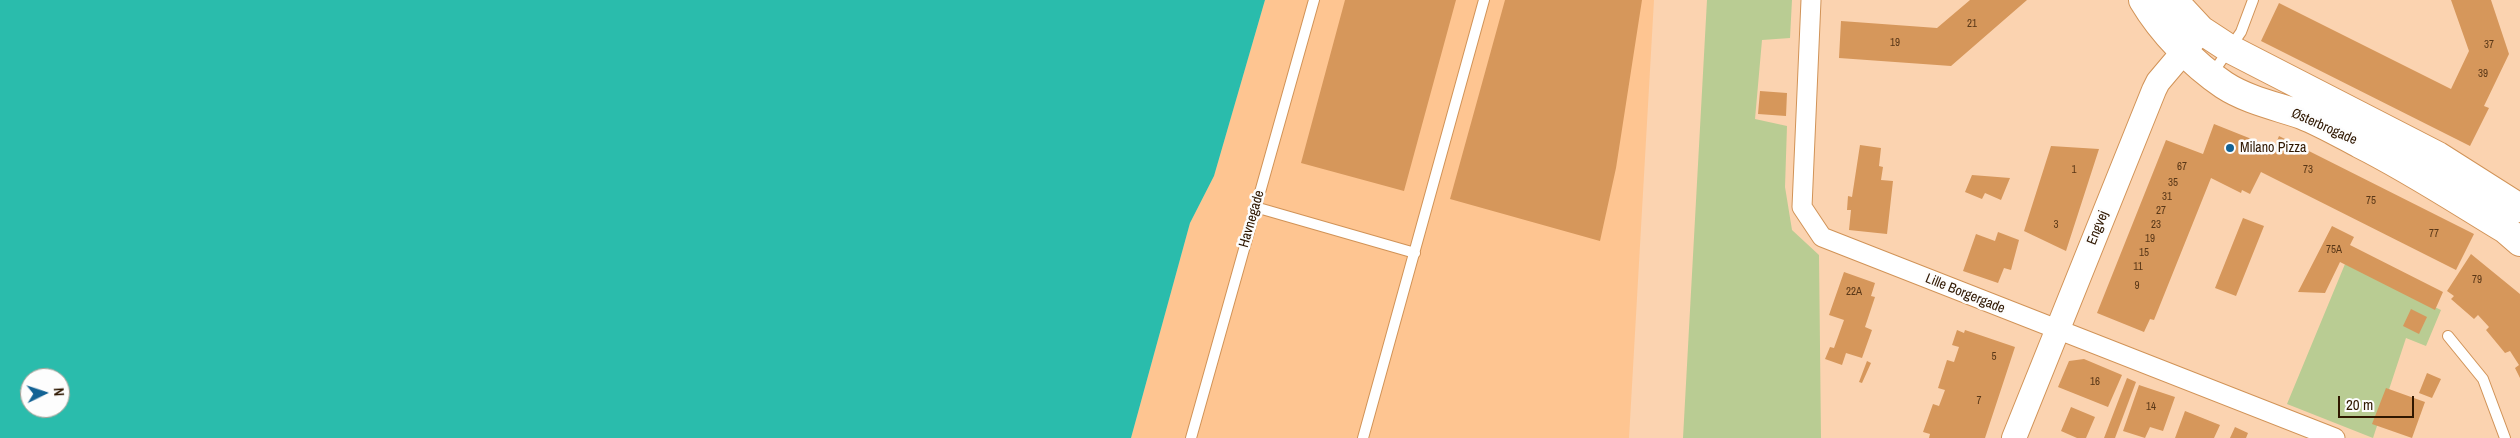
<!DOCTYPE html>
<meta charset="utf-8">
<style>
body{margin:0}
#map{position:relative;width:2520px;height:438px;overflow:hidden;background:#fbd3b0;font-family:"Archivo Narrow",sans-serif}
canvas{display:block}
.north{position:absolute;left:20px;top:368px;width:50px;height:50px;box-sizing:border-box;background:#fdfdfd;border:1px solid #aba198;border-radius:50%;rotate:86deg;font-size:14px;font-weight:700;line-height:20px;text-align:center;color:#2f1700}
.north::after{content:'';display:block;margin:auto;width:18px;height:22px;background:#136294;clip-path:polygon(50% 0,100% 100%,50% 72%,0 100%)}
.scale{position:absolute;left:2338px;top:396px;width:76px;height:22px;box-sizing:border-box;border:2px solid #2f1700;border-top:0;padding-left:6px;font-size:15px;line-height:18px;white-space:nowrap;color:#2f1700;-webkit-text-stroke:4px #fdfdfd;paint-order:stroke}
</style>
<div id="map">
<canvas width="2520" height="438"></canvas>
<div class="north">N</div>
<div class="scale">20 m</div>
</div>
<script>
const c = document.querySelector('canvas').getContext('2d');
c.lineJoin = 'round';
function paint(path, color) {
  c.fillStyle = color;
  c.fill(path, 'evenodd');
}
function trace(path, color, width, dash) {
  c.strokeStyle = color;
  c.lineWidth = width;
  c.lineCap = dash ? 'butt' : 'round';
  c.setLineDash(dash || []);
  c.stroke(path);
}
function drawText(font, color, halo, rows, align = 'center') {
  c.font = font + ' "Archivo Narrow",sans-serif';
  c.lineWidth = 5;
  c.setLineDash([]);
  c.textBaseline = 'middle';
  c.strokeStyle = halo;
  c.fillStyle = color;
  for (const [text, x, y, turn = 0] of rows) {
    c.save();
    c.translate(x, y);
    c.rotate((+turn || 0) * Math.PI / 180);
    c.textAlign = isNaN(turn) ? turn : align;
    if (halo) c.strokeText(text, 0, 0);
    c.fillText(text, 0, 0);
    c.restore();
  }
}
const built = new Path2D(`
 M1265 0H1654L1629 438H1131L1190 223 1214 176Z`);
const green = new Path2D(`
 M1707 0H1792L1790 38 1762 40 1755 119 1787 126 1785 187 1792 230 1819 255 1821 438H1683Z
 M2345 264 2441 310 2426 346 2406 338 2373 438 2287 404Z`);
const water = new Path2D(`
 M0 0H1265L1214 176 1190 223 1131 438H0ZM30 378H60V408H30Z`);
const building = new Path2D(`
 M1345 0H1456L1404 191 1301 163Z
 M1505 0H1642L1616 168 1600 241 1450 199Z
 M1970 0H2027L1951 66 1839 58 1841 21 1937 28Z
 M2451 0H2491L2509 54 2484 106 2489 108 2470 146 2261 41 2279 3 2451 89 2469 51Z
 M1760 91 1787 93 1786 116 1758 114Z
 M2214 124 2274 148 2279 136 2474 234 2456 270 2261 172 2250 194 2242 190 2241 193 2211 178 2154 320 2150 319 2144 332 2097 313 2166 140 2203 154Z
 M1860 145 1881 148 1879 166 1883 167 1881 180 1893 181 1887 234 1849 230 1851 210H1847L1848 196 1852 197Z
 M2051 146 2099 149 2066 251 2024 231Z
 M1972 175 2010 178 2001 200 1985 193 1982 199 1965 192Z
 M2243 218 2264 226 2236 296 2215 288Z
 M2332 226 2354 237 2350 245 2443 292 2435 310 2340 262 2325 293 2298 292Z
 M1998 232 2019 240 2011 270 2004 268 1998 283 1963 271 1976 234 1995 241Z
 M2471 254 2520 294V378L2515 368 2519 365 2510 351 2505 353 2486 330 2489 327 2478 315 2474 319 2451 299 2454 296 2447 291Z
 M1844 272 1875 283 1871 296 1875 297 1865 327 1872 330 1862 358 1846 353 1842 365 1825 359 1830 347 1834 348 1844 320 1829 315Z
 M2411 309 2427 317 2419 334 2403 326Z
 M1957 330 1964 333 1965 330 2015 347 1985 438H1929L1930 434 1923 432 1933 404 1939 406 1945 390 1938 388 1947 360 1954 362 1959 347 1952 345Z
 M2084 359 2122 375 2108 407 2058 387 2069 361Z
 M1867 361 1871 363 1862 383 1859 382Z
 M2427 373 2441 379 2432 398 2419 393Z
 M2127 378 2136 382 2115 438H2104Z
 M2139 385 2175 397 2163 431 2150 427 2145 438 2123 431Z
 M2386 388 2425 402 2412 438 2372 424Z
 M2071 407 2095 417 2086 438H2077L2061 431Z
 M2185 411 2220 425 2214 438H2175Z
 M2235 427 2248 433 2246 438H2230Z`);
const service = new Path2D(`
 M2212 74 2241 32 2253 0
 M1255 207 1415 253
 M2448 336 2483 379 2505 438
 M1191 438 1314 0
 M1363 438 1484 0`);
const minor = new Path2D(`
 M1811 0 1802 207 1822 237 2335 438`);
const tertiary = new Path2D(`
 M2014 438 2154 90 2158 82 2196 37`);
const secondary = new Path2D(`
 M2143 0C2162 32 2193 64 2224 85 2247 100 2276 106 2302 115 2322 123 2341 134 2360 144 2410 169 2457 200 2505 229L2520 242
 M2173 0 2201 30 2230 49 2438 156 2520 208`);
const markers = [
 [2230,148,5,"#136294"]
];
const numberNames = [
 ["21",1972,24],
 ["19",1895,43],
 ["37",2489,45],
 ["39",2483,74],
 ["67",2182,167],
 ["1",2074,170],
 ["73",2308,170],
 ["35",2173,183],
 ["31",2167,197],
 ["75",2371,201],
 ["27",2161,211],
 ["3",2056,225],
 ["23",2156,225],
 ["77",2434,234],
 ["19",2150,239],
 ["75A",2334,250],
 ["15",2144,253],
 ["11",2138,267],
 ["79",2477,280],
 ["9",2137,286],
 ["22A",1854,292],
 ["5",1994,357],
 ["16",2095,382],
 ["7",1979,401],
 ["14",2151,407]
];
const streetNames = [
 ["Østerbrogade",2324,127,24],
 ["Havnegade",1252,219,-74],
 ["Engvej",2098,228,-68],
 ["Lille Borgergade",1965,294,22]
];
const poiNames = [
 ["Milano Pizza",2240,148]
];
paint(built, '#fec591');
paint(green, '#b9cc93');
paint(water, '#2abcac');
paint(building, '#d6975b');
trace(service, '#d19357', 12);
trace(minor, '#d19357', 21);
trace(tertiary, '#d19357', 26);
trace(secondary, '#d19357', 30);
trace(service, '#fff', 10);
trace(minor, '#fff', 19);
trace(tertiary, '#fff', 24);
trace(secondary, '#fff', 28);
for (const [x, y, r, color] of markers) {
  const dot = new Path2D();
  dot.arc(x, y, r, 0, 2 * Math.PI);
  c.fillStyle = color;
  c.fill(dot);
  trace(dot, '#fdfdfd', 2);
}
drawText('11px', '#593717', null, numberNames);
drawText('14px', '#2f1700', '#fdfdfd', streetNames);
drawText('14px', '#2f1700', '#fdfdfd', poiNames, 'left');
</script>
